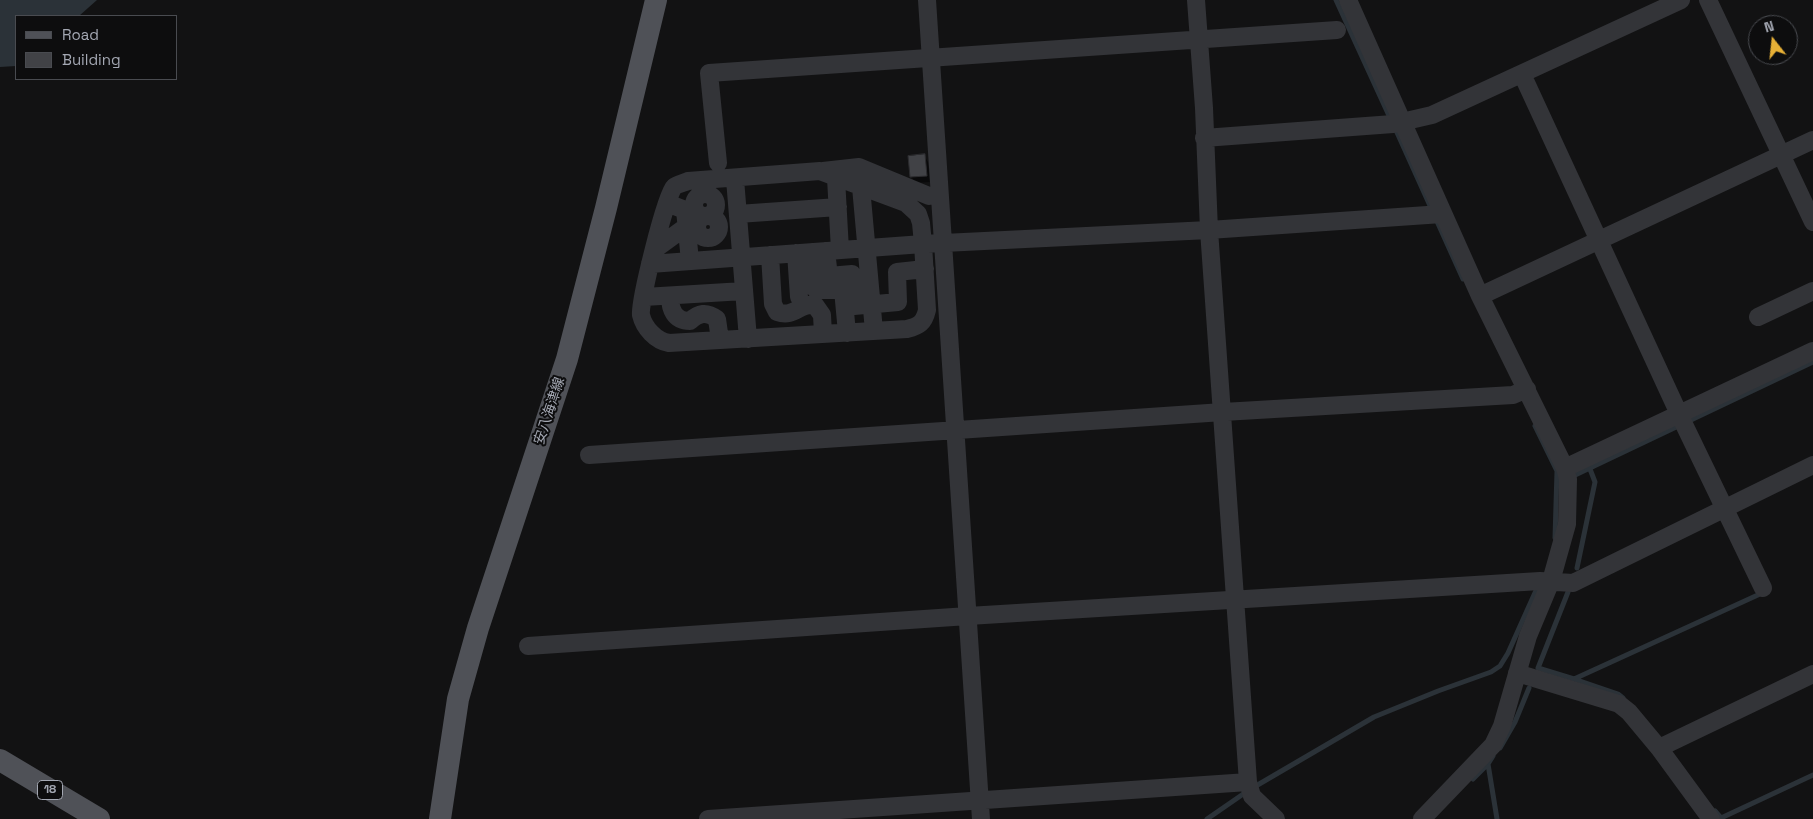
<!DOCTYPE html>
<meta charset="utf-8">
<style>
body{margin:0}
#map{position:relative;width:1813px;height:819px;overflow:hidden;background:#121213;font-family:"Space Grotesk",sans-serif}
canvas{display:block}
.legend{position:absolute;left:15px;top:15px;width:162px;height:65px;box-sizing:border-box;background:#0d0d0e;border:1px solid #494b50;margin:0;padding:6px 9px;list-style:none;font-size:15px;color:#a4a8b3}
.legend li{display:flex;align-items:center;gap:10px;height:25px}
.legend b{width:25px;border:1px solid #494b50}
.north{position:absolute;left:1748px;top:15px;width:50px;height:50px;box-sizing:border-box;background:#0d0d0e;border:1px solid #494b50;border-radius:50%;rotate:344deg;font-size:14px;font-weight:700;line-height:20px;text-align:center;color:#a4a8b3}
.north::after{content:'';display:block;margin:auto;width:18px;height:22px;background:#e7b036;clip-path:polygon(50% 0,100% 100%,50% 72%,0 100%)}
</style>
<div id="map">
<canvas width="1813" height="819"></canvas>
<ul class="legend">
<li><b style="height:6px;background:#4f5157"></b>Road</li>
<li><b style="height:14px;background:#414246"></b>Building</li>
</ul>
<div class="north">N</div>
</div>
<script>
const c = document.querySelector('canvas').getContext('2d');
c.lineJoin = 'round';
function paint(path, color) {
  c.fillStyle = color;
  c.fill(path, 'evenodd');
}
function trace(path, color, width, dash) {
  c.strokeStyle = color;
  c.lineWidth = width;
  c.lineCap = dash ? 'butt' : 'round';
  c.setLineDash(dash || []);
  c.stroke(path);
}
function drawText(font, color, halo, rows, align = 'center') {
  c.font = font + ' "Space Grotesk","Noto Sans JP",sans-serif';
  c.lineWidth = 4;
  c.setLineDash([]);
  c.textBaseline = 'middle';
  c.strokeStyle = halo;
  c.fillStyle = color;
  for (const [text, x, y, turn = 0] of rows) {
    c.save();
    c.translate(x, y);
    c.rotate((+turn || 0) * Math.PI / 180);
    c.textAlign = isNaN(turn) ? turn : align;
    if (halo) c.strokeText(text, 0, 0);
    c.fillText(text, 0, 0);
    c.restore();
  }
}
const water = new Path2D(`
 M0 0H97L79 16H16V66L0 67Z`);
const shadow = new Path2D(`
 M924 156 928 162 930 182 915 183 911 176Z`);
const stream = new Path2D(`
 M1336 0 1391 120
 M1395 128 1463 279
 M1535 426 1557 471 1555 538
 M1571 477 1813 362
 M1577 568 1595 482 1590 469
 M1568 592 1538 668 1574 679
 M1623 698 1618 694 1574 679 1760 594
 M1500 748 1515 722 1529 688
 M1493 756 1488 764 1497 819
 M1473 779 1488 764
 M1715 811 1721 818 1813 775
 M1207 819 1249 790 1374 717 1438 691 1491 672 1500 666 1508 653 1538 586`);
const building = new Path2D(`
 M925 154 927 176 910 177 908 156Z`);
const minor = new Path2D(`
 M927 0 981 819
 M1196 0 1204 108 1209 230 1248 782 1252 796 1276 819
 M1348 0 1480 296 1565 468 1568 479 1567 524 1551 581 1528 636 1502 726 1493 745 1422 819
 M1708 0 1813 222
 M1522 74 1679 414 1763 588
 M1204 138 1393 124 1432 115 1681 0
 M718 163 709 73 1337 30
 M820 171 906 203 918 214 921 223 923 244 927 310C924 323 919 326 907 329L669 343C656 341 644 328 641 315 639 303 666 194 674 187 677 184 684 183 688 181Z
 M823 171 859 167 929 196
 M836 178 840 250
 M735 179 748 339
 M861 187 874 331
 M694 205a11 11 0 1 1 22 0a11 11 0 1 1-22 0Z
 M667 203 685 210 690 261
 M738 214 838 207
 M697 227a11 11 0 1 1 22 0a11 11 0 1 1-22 0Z
 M654 250 687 226
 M826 251 829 276 852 274 854 306 898 302 897 272 925 269
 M813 252 816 290H843L847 333
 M796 253 799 297
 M770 255 773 304 777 312C795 318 799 303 815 305L822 315 823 334
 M650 264 923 244 1209 230 1442 214
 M670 296C670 309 674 321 690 321 699 313 706 311 717 319L720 340
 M1480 296 1813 140
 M644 297 744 291
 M1758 317 1813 291
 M589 455 1223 412 1513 395 1527 389
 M1565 468 1813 351
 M528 646 968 616 1540 581 1573 583 1813 465
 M1517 673 1619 704 1629 712 1659 748 1813 674
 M1659 748 1711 819
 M708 819 1248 782`);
const major = new Path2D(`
 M0 760 99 819
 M440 819 458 699 478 628 567 359 606 208 656 0`);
const shields = [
 [50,790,25]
];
const shieldNames = [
 ["18",50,790]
];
const streetNames = [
 ["安八海津線",550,411,-72]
];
paint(water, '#2b3238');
paint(shadow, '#0007');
trace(stream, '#2b3238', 5);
paint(building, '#414246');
trace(building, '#2c2c2f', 1);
trace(minor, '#333438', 18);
trace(major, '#4f5157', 22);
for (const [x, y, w] of shields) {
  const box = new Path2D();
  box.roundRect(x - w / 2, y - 9.5, w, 19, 4);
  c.fillStyle = '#0d0d0e';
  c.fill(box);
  trace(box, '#a4a8b3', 1);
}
drawText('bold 12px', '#a4a8b3', null, shieldNames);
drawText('14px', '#a4a8b3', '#0d0d0e', streetNames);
</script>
